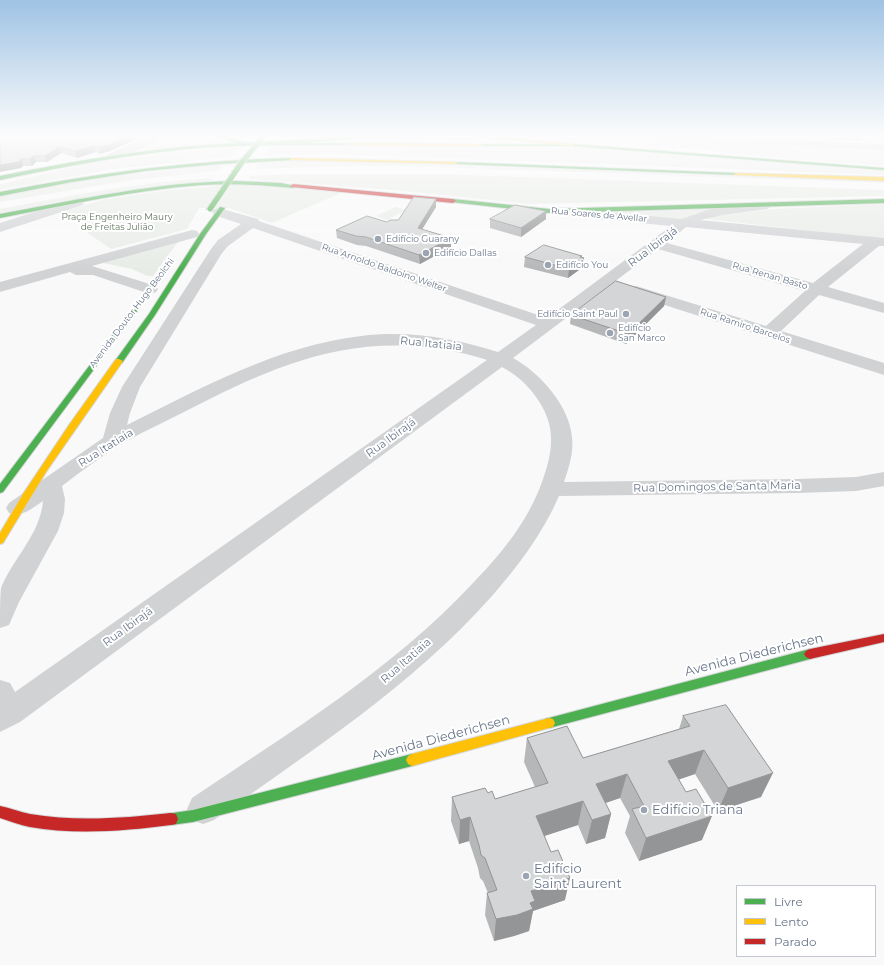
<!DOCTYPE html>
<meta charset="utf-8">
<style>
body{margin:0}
#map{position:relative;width:884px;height:965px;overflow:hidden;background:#f9f9f9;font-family:Montserrat,sans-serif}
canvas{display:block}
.legend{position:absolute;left:736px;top:885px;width:140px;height:72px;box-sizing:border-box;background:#fff;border:1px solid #c3c8d0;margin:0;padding:5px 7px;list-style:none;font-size:12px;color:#68768a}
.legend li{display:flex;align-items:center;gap:8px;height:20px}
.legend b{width:20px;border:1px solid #c3c8d0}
</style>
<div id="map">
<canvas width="884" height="965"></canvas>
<ul class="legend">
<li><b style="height:5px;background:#4caf50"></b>Livre</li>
<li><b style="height:5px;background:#ffc107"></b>Lento</li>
<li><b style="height:5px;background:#c62828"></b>Parado</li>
</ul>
</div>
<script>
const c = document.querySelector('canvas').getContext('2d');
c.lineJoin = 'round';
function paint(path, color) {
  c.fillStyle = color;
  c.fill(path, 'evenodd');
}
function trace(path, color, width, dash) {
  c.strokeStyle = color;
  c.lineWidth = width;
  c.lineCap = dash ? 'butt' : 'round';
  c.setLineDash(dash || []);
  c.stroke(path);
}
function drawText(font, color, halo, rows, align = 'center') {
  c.font = font + ' Montserrat,sans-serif';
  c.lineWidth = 4;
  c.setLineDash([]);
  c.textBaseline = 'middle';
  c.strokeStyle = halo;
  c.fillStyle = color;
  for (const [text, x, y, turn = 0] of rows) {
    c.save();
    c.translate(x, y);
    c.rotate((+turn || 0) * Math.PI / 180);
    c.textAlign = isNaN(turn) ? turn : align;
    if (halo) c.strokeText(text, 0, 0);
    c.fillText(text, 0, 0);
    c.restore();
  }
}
const green = new Path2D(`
 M167 136H209L225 143 136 150Z
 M386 136H459L489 140 341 141Z
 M504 136H626L640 137 632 142 622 144Z
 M654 140 884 150V166L720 153 715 150 647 146 646 144Z
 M271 146H556L884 170V175L390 156 317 154 264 156Z
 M240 147 230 157 114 169 0 190V184L90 163 196 150Z
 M304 160 884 181V183L408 166H339L255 169 259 161Z
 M224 164 218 171 133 180 0 202V196L82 180Z
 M299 174H440L884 190V196L529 204 403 191 249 179 251 176Z
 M214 178 211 181 0 213V209C70 196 142 181 214 178Z
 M240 184 343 192 272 223 229 208H199L187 229 111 249 85 231 87 223 61 212 105 199 169 190Z
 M884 204V239L706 219 708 217 774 209Z
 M395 207 406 210 387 220 376 216Z
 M726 209 697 213 678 220 606 212Z
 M175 241 178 242 153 276H147L132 269 103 263 101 261Z`);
const street = new Path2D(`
 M148 136H162C156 144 117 161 108 158L106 156 108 154Z
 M630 136H711L884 144V150L635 139Z
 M78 198 83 199 84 202 83 205 0 232V223Z
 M763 202 768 203 770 206 768 209 723 215 700 220 884 238V246H879L828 287 884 303V313L819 295 781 331 884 363V375L630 294 628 291 630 288 636 286 766 326 805 291 658 249 513 358C540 373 569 405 572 437 574 452 569 467 564 482L797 479 856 477 884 472V486L856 491 797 493 559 496C543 533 518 566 492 596 412 686 311 751 214 820L203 824 192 820 187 809 192 798C290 732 392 670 473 583 502 553 528 521 542 482 551 457 556 435 544 410 534 391 521 377 502 367L20 722 0 732V680L10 683 15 692 487 360C467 353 446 350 425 347 335 338 264 371 186 411 167 421 146 430 127 441 104 454 83 470 62 486L65 499 64 513 58 531 19 602 9 625 0 628C0 618 0 597 1 588 13 558 40 535 43 501 31 509 23 517 9 513L6 508 9 503 103 438 110 413 122 387 211 249 218 240 241 224 214 215 212 212 214 209 219 208 258 219 259 221 547 318 671 226 556 215 551 214 549 211 551 208 556 207 681 219 713 208ZM686 227 863 244 813 283 667 243ZM253 228 536 325 498 352C455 338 406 330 361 336 277 346 201 388 127 425L130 413 140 387 222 253 228 246Z
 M192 230 197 231 199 234 197 237 92 266 156 286 158 289 156 292 150 294 93 275H76L70 272 0 292V282Z`);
const fast = new Path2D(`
 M215 136H221L247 143 359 136H381L305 143H352L350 145C299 145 249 144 198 148 131 154 65 166 0 180V176C78 160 156 147 236 143Z
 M481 144H572L884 168V170L572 146H479Z
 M292 158H294V160L219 164 145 171 72 182 0 196V192C97 173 193 160 292 158Z
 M456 162 736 173 738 174 736 175 454 164V162Z
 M236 181 281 183 296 186 293 188C263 185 232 183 202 185 134 190 67 205 0 218V214C78 200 156 182 236 181Z
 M453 199 549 209 884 199V203L549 213 451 202V200Z
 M220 207 225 208 206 234 155 315 122 363H116L115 361 149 314 200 234Z
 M164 267 169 268 3 492 0 493V484Z
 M810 649 814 651 816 654 814 657 810 659 549 728 545 727 543 723 545 719 549 718Z
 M412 754 416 756 418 760 416 764 412 766 193 822 171 825 166 824 164 819 166 814 193 810Z`);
const slow = new Path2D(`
 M471 136H488L572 144 574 145 572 146Z
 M348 143 481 144 483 145 481 146 350 145Z
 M290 158 456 162 458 163 456 164 292 160H290Z
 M736 173 884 177V181L734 175V174Z
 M116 359H119L123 361 46 472 3 543 0 544V533L23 494 69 425Z
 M549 718 553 719 555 723 553 727 549 728 412 766 408 764 406 760 408 756 412 754Z`);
const jam = new Path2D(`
 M293 184 453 199 456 201 453 203 291 187 290 186Z
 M884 634V642L810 659 806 657 804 654 806 651 810 649Z
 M0 806C10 808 20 812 30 814 76 822 125 818 171 813L176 814 178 819 176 824 171 825C125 831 75 835 30 827 20 825 10 821 0 818Z`);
const rail = new Path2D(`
 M206 210 238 162 261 136`);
const fastBridge = new Path2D(`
 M210 209 242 162 264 136`);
const wall = new Path2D(`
 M6 136H144L110 151 100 154 96 152 77 158 61 153 47 162H36L32 166H23L21 168Z
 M823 136H862L860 141 828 140Z
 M436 207 422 229 451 238V247L420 264 366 246 357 245 337 238 336 230 387 222 398 220Z
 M490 219H546L521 237 490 228Z
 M582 256 583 267 568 278 524 267 525 257Z
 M666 297 664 306 626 344 570 324 571 315Z
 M683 716 761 797 718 811 695 774 679 779 702 840 639 861 625 833 630 816 620 798 605 803 611 814 605 838 586 844 578 825 544 836 565 900 533 911 529 931 514 936 494 941 485 915 487 893H488L483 881 480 878 478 868 469 841 459 844 451 821 452 797 488 793 495 799 535 787 524 762 527 738 583 758 679 729Z`);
const shadedWall = new Path2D(`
 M129 136H144L110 151 100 154 99 147Z
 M94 146 96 152 77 158 75 151Z
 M59 147 61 153 47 162 45 156Z
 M34 156 36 162 32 166 30 159Z
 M21 159 23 166 21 168 0 172V165Z
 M436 199V207L418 236V228Z
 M546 211V219L521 237V228Z
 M451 238V247L420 264 419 255Z
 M582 256 581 260 584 258 583 267 568 278 569 269Z
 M666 297 664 306 626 344 628 334Z
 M704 750 695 774 660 786 668 761Z
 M773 773 761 797 718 811 728 788Z
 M627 774 620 798 591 808 596 784Z
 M583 801 578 825 532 840 536 816Z
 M611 814 605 838 586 844 592 820Z
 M712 816 702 840 639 861 646 838Z
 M470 817 469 841 459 844 460 820Z
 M570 878 565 900 533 911 529 931 514 936 494 941 496 919 531 891Z`);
const building = new Path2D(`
 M6 136H129L109 145 99 147 94 146 75 151 59 147 45 156H34L30 159H21L19 162 0 165V138Z
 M414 197 436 199 418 228 451 238 419 255 366 237 356 236 336 230 367 216 387 222 390 220H398Z
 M515 205 546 211 521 228 490 219Z
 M544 245 582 256 580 257 584 258 569 269 525 257Z
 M616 281 666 297 628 334 571 315Z
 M726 705 773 773 728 788 704 750 668 761 686 792 696 789 712 816 646 838 632 809 644 806 627 774 596 784 611 814 592 820 583 801 536 816 551 852 558 850 570 878 531 891 535 901 530 903 533 909 517 915 496 919 487 893 497 890 485 858 481 855 479 845 470 817 460 820 452 797 485 788 488 793 492 791 495 799 548 783 527 738 567 726 583 758 690 726 683 716Z`);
const markers = [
 [378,239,4,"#9ba4b1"],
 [426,253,4,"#9ba4b1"],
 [548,265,4,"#9ba4b1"],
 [626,314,4,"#9ba4b1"],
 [610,333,4,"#9ba4b1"],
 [644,810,4,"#9ba4b1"],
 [526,876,4,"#9ba4b1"]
];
const farStreetnames = [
 ["Rua Soares de Avellar",599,215,5],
 ["Rua Arnoldo Baldoino Welter",384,268,19],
 ["Rua Renan Basto",770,276,16],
 ["Avenida Doutor Hugo Beolchi",132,313,-53],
 ["Rua Ramiro Barcelos",745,326,18]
];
const farParknames = [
 ["Praça Engenheiro Maury",117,217],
 ["de Freitas Julião",117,227]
];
const farPoinames = [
 ["Edifício Guarany",386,239],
 ["Edifício Dallas",434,253],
 ["Edifício You",556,265],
 ["Edifício Saint Paul",618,314,"right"],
 ["Edifício",618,328],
 ["San Marco",618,338]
];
const streetNames = [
 ["Rua Ibirajá",653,247,-37],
 ["Rua Itatiaia",431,344,6],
 ["Rua Ibirajá",391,438,-36],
 ["Rua Itatiaia",106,448,-32],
 ["Rua Domingos de Santa Maria",717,487,-1],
 ["Rua Ibirajá",128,627,-36],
 ["Rua Itatiaia",406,661,-41]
];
const nearStreetnames = [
 ["Avenida Diederichsen",754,655,-14],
 ["Avenida Diederichsen",441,738,-15]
];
const nearPoinames = [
 ["Edifício Triana",652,810],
 ["Edifício",534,869],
 ["Saint Laurent",534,884]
];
paint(green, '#e8ece7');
trace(fast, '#d4d6d8', 2);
trace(slow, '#d4d6d8', 2);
trace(jam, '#d4d6d8', 2);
paint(street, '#d1d2d4');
paint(fast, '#4caf50');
paint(slow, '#ffc107');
paint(jam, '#c62828');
trace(rail, '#c7c8c9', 1.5, [3.5, 1.5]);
trace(fastBridge, '#d4d5d7', 6, []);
trace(fastBridge, '#4caf50', 5);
paint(wall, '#b6b7b8');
paint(shadedWall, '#949596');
paint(building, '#d4d5d6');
trace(building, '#949596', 1);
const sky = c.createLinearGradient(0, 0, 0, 271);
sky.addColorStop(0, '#9fc3e4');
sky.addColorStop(0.5, '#fcfcfc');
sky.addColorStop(1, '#fcfcfc00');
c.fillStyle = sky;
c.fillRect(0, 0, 884, 271);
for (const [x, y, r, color] of markers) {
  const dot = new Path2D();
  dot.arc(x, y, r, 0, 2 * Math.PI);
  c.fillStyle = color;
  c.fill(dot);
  trace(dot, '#fff', 1.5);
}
drawText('9px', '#68768a', '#fff', farStreetnames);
drawText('9px', '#657a63', '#fff', farParknames);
drawText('9px', '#68768a', '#fff', farPoinames, 'left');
drawText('11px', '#68768a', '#fff', streetNames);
drawText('13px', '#68768a', '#fff', nearStreetnames);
drawText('13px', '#68768a', '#fff', nearPoinames, 'left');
</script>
